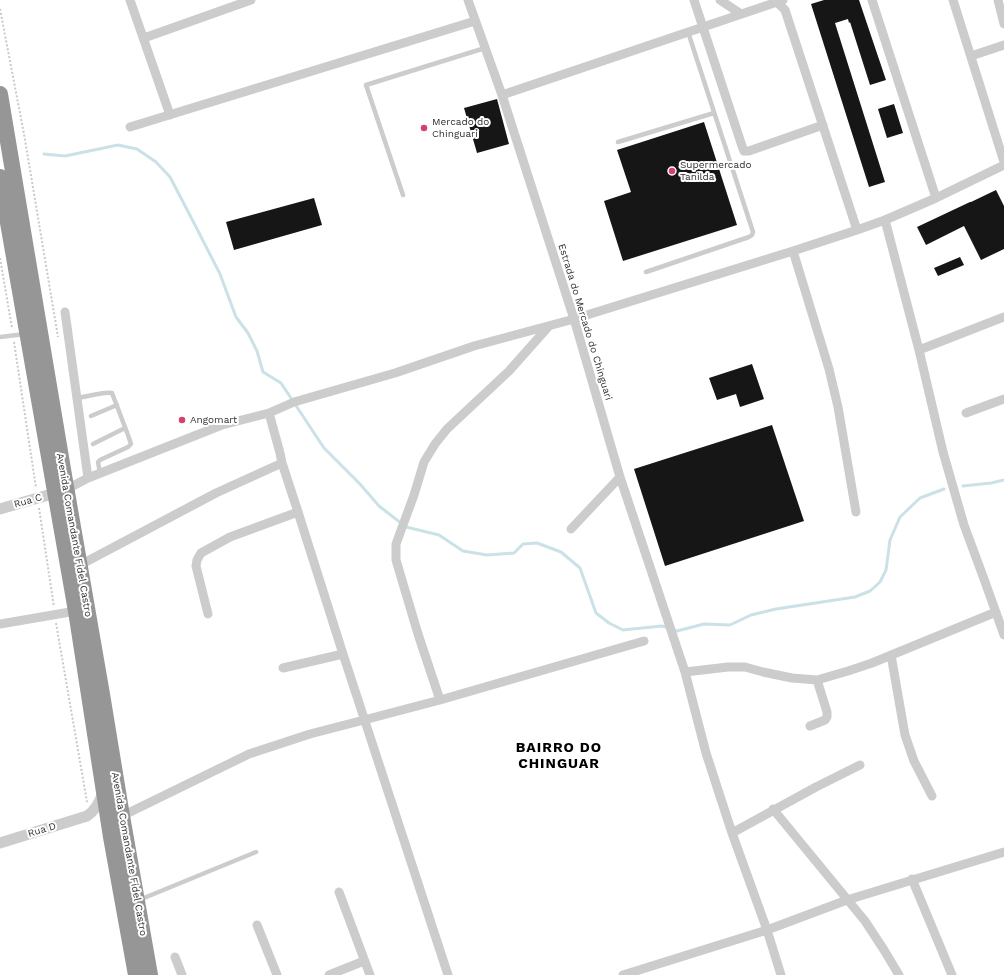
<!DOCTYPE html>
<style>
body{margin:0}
canvas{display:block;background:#fff}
</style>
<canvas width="1004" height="975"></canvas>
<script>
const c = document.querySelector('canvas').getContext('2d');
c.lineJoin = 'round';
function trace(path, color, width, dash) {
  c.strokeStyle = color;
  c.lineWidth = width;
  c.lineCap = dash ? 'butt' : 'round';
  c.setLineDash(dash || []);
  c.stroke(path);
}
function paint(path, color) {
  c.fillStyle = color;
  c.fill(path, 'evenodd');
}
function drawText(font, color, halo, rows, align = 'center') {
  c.font = font + ' "Work Sans",sans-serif';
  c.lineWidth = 4;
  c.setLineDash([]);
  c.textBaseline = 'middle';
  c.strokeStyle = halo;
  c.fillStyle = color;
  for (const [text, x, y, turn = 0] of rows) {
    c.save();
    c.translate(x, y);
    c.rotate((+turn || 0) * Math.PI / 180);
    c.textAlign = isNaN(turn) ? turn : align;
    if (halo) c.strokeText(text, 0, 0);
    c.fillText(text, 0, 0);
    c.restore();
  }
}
const stream = new Path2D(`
 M44 154 65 156 118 145 137 149 156 162 170 177 195 225 220 274 236 317 248 333 257 351 263 372 281 383 324 448 360 484 379 506 406 527 439 535 463 551 487 555 514 553 523 544 537 543 561 552 580 568 596 613 609 623 623 630 662 626 669 628
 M963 486 991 483 1004 480
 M674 630 677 631 704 624 730 625 751 615 776 609 855 597 870 591 880 582 886 570 890 540 900 517 920 498 944 489`);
const building = new Path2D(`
 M824 0H859L886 80 870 85 850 22 849 23 848 19 835 23 885 182 869 187 811 4Z
 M497 99 509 144 477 153 464 108Z
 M894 104 903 133 887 138 878 109Z
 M704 122 737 225 623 261 604 201 631 192 617 150Z
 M996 190 1004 206V249L981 260 964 226 926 245 917 227 970 202H971Z
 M314 198 322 225 234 250 226 222Z
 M960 257 964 265 938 276 934 268Z
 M752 364 764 399 740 407 736 394 717 400 709 378Z
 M772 425 804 521 665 566 634 469Z`);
const path = new Path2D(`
 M0 9 24 134 58 337
 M0 258 12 328
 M14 342 36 488
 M39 508 54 607
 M56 623 87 802`);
const service = new Path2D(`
 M618 142 714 113
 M403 195 366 85 485 48
 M646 272 749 237 752 235 753 232 688 32
 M0 337 25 334
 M77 398C86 397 105 391 112 393L128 435 131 444 128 447 100 460 98 462 100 473
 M91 416 117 405
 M93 444 125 428
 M139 900 256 852`);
const minor = new Path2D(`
 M130 0 170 115
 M468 0 502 95 574 319 620 477 685 672 706 753 732 833 767 930 781 975
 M694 0 742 146 744 151H749L823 125
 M720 0 741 14
 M776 0 777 2 785 10 857 230
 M872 0 936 198
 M953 0 1004 162
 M998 0 1004 24
 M144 38 251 0
 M971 56 1004 45
 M502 95 783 0
 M130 127 475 21
 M885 220 919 350 943 452 964 525 984 579 1004 635
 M793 251 829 369 838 407 856 512
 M65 312 88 478
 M919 350 1004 317
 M269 413 280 453 282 463 298 512 343 654 448 975
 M966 413 1004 399
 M67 489 88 478 222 425 269 413 294 402 395 373 474 346 574 319 793 251 857 230 885 220 936 198 1004 165
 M571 529 620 477
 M80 565 216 493 282 463
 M208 614 196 566 197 560 201 553 230 537 298 512
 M0 624 76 611
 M891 655 905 735 914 761 932 796
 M283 668 343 654
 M685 672 728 667H745L763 672 792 678 817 680 848 671 872 663 996 612
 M440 700 418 634 396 560V544L414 495 424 462 435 444 447 429 509 371 549 326
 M810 726 825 720 827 717V712L817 680
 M773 809 865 921 884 950 899 975
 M122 816 249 754 310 734 364 720 440 700 644 641
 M732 833 816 787 860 765
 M912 879 952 975
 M339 892 370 975
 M257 925 277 975
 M175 957 182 975
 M329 975 364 961
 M623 975 767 930 847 900 1004 852`);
const tertiary = new Path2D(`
 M0 509 55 493
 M0 843 87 816C96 810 100 802 103 792`);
const motorway = new Path2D(`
 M0 94 64 475 102 694 122 816 150 975
 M0 177 76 611 111 837 136 975`);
const markers = [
 [424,128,4,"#d4436b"],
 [672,171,4,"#d4436b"],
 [182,420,4,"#d4436b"]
];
const poiNames = [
 ["Mercado do",432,122],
 ["Chinguari",432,134],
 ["Supermercado",680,165],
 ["Tanilda",680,177],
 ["Angomart",190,420]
];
const streetNames = [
 ["Estrada do Mercado do Chinguari",585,322,73],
 ["Rua C",28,501,-16],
 ["Avenida Comandante Fidel Castro",74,535,80],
 ["Rua D",42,830,-17],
 ["Avenida Comandante Fidel Castro",129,854,80]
];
const districtNames = [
 ["BAIRRO DO",559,748],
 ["CHINGUAR",559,764]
];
trace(stream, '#cae2e7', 3);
paint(building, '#161616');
trace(path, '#c9c9c9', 2, [2, 2]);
trace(service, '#ccc', 4.5);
trace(minor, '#ccc', 9);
trace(tertiary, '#ccc', 11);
trace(motorway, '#969696', 16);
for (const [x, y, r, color] of markers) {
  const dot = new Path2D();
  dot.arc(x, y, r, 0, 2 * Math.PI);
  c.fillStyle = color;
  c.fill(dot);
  trace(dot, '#fff', 1.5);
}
drawText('10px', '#2f2f2f', '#fff', poiNames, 'left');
drawText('10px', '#2f2f2f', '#fff', streetNames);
c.letterSpacing = '1px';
drawText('bold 14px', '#000', '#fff', districtNames);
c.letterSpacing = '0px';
</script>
